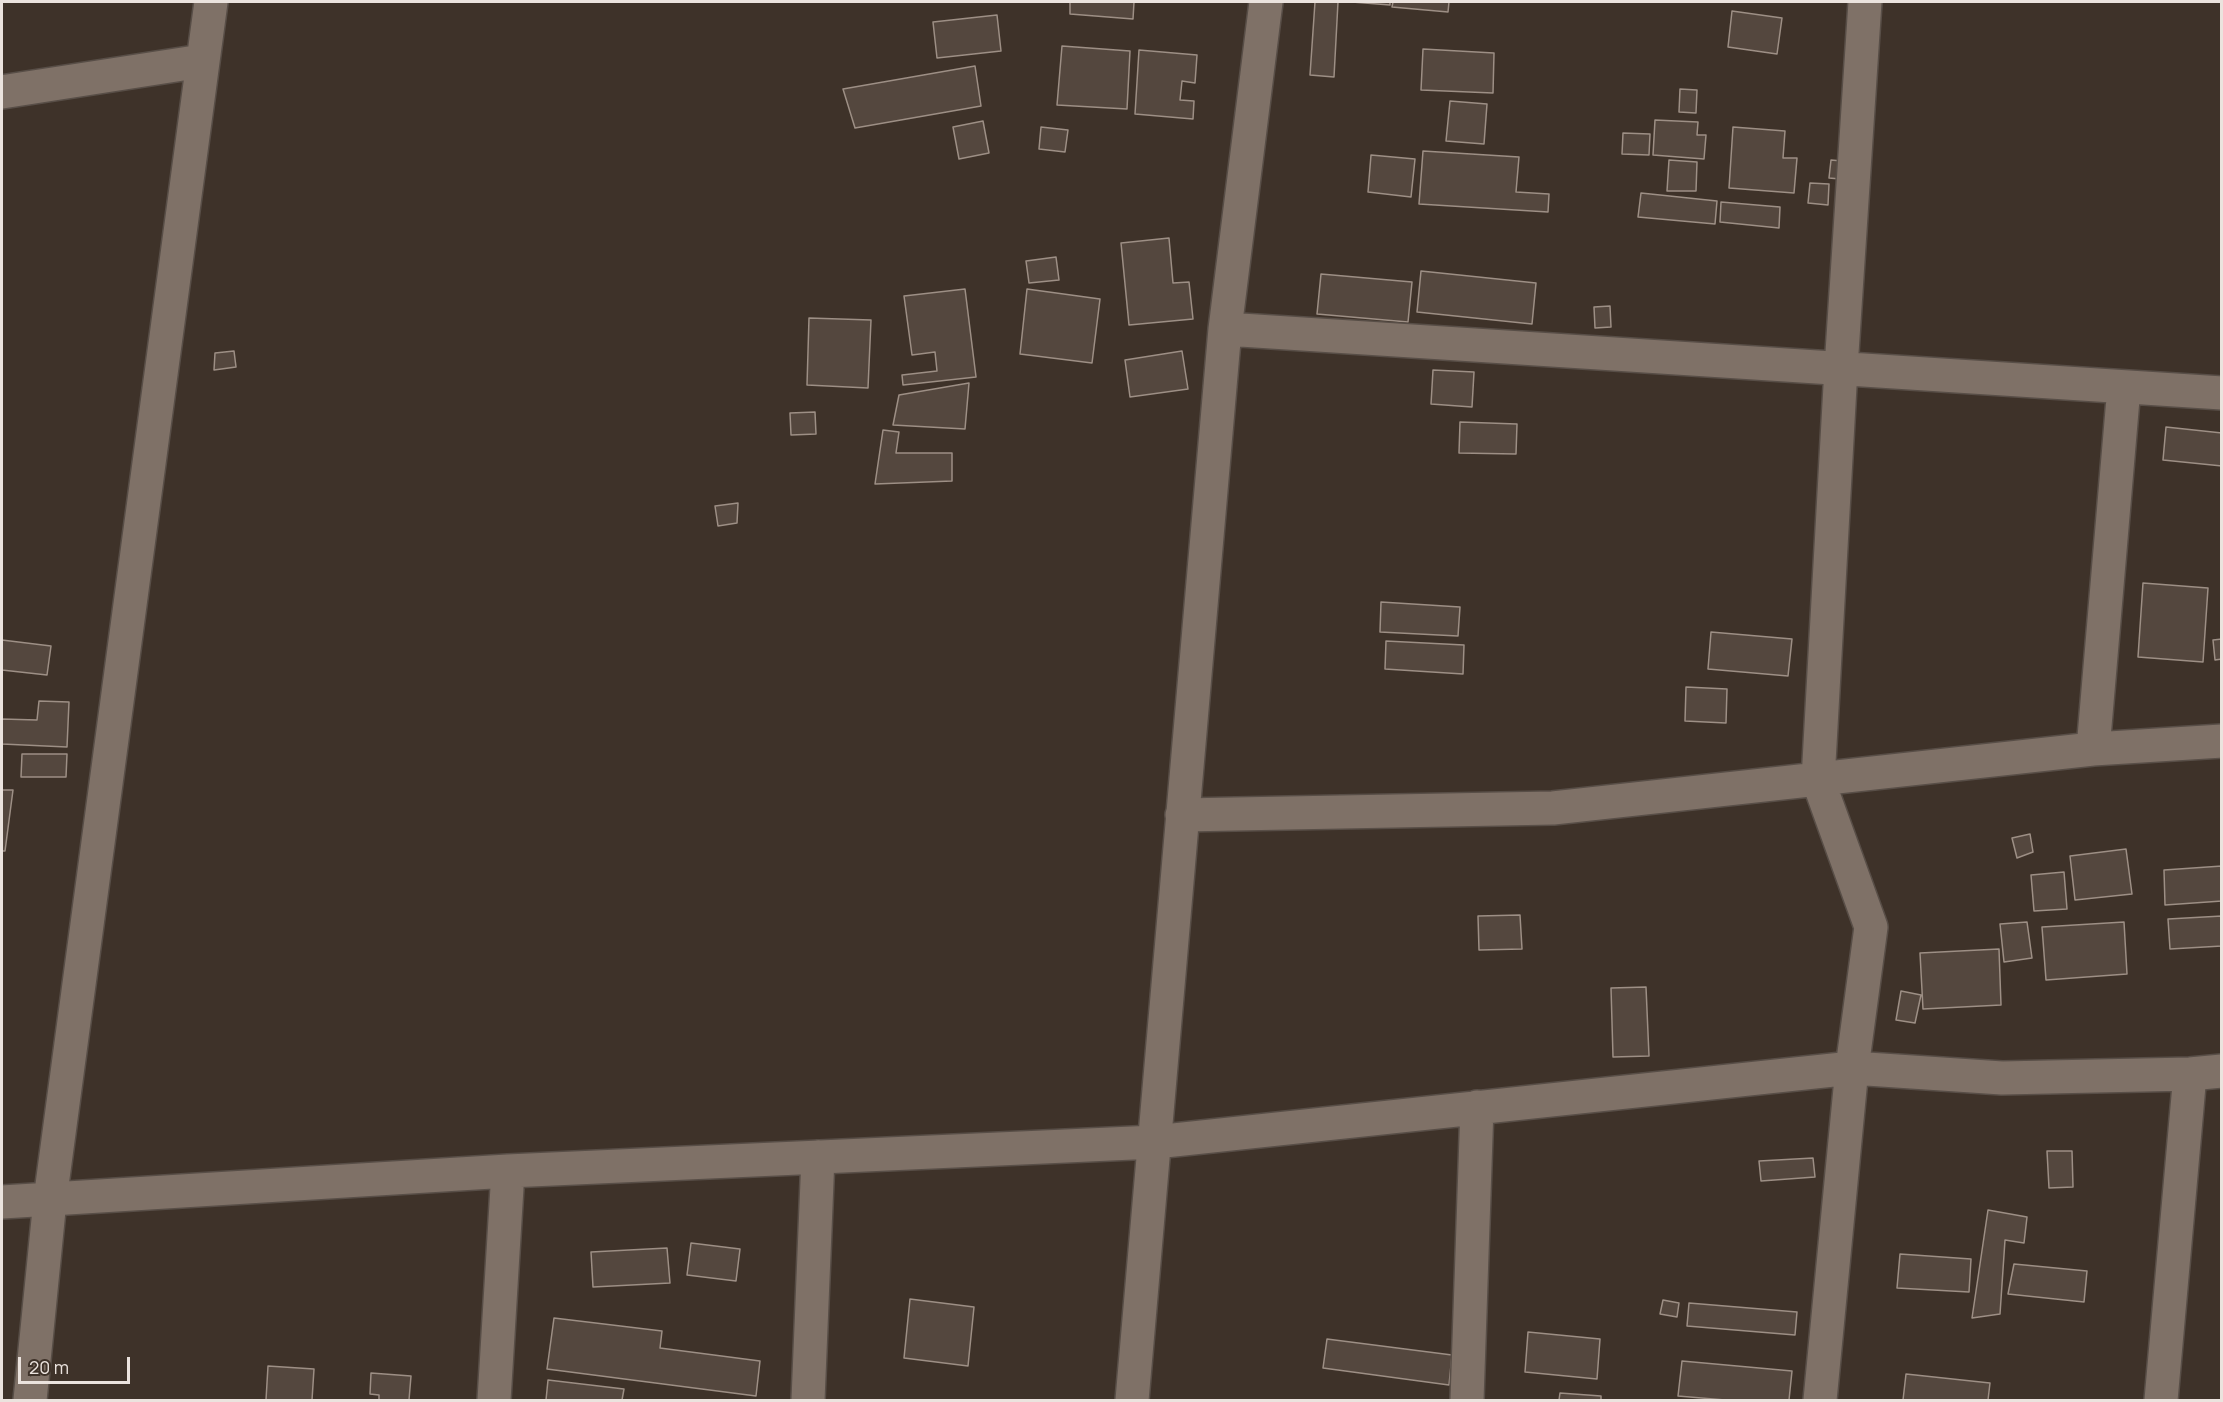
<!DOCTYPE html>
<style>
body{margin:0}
#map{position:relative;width:2223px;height:1402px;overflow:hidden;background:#3e3229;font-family:Manrope,sans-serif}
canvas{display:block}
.frame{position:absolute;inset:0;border:3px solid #ebe3de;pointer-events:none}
.scale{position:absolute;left:18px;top:1357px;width:112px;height:27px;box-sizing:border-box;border:3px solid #ebe3de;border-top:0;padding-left:8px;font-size:18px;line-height:21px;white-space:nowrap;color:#ebe3de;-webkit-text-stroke:4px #3e3229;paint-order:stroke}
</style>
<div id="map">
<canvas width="2223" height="1402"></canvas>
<div class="frame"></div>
<div class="scale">20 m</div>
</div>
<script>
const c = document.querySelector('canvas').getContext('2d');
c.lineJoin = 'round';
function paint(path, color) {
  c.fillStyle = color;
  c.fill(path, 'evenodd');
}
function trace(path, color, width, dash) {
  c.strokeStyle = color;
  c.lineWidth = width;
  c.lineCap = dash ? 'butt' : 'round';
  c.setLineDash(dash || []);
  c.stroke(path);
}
const building = new Path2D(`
 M1070 2H1134L1133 19 1070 14Z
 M1315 2H1338L1334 77 1310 75Z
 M1352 2H1390V5Z
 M1393 2H1449L1448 12 1392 7Z
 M1732 11 1782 18 1777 54 1728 47Z
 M997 15 1001 51 937 58 933 22Z
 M1062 46 1130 51 1127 109 1057 105Z
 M1423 49 1494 53 1493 93 1421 90Z
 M1139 50 1197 55 1195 83 1182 81 1180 100 1194 101 1193 119 1135 114Z
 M975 66 981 106 855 128 843 89Z
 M1680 89 1697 90 1696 113 1679 112Z
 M1450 101 1487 104 1484 144 1446 141Z
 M1655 120 1698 122 1697 135H1706L1704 159 1653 155Z
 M983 121 989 153 959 159 953 127Z
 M1041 127 1068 130 1065 152 1039 149Z
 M1733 127 1785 131 1783 158H1797L1794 193 1729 188Z
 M1623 133 1650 134 1649 155 1622 154Z
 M1423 151 1519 157 1516 192 1549 194 1548 212 1419 204Z
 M1371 155 1415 159 1411 197 1368 192Z
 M1669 160 1697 162 1696 191H1667Z
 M1831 160 1853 162 1851 180 1829 178Z
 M1810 183 1829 184 1828 205 1808 203Z
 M1641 193 1717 201 1715 224 1638 217Z
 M1721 202 1780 207 1779 228 1720 222Z
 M1169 238 1173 283 1189 282 1193 319 1129 325 1121 243Z
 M1056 257 1059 280 1029 283 1026 261Z
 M1421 271 1536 283 1532 324 1417 312Z
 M1321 274 1412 282 1408 322 1317 314Z
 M965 289 976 377 903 385 902 375 937 371 935 352 912 355 904 296Z
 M1027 289 1100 299 1092 363 1020 354Z
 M1610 306 1611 327 1595 328 1594 307Z
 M809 318 871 320 868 388 807 385Z
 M234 351 236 367 214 370 215 353Z
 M1182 351 1188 389 1130 397 1125 360Z
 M1433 370 1474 372 1472 407 1431 404Z
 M969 383 965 429 893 425 899 395Z
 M815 412 816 434 791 435 790 413Z
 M1460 422 1517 424 1516 454 1459 453Z
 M2166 427 2222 433V466L2163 460Z
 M883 430 899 432 896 453H952V481L875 484Z
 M738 503 737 523 718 526 715 506Z
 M2143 583 2208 588 2203 662 2138 657Z
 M1381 602 1460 607 1458 636 1380 632Z
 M1711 632 1792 639 1788 676 1708 669Z
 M2222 639V659L2215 660 2213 640Z
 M2 640 51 646 47 675 2 670Z
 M1386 641 1464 645 1463 674 1385 669Z
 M1686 687 1727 689 1726 723 1685 721Z
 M39 701 69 702 67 747 2 744V719L37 720Z
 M22 754H67L66 777H21Z
 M2 790H13L5 851H2Z
 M2030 834 2033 852 2017 858 2012 838Z
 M2126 849 2132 894 2075 900 2070 856Z
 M2222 866V901L2165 905 2164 870Z
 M2064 872 2067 909 2034 911 2031 875Z
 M1520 915 1522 949 1479 950 1478 916Z
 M2222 916V946L2170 949 2168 919Z
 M2027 922 2032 958 2004 962 2000 924Z
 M2124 922 2127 974 2046 980 2042 927Z
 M1999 949 2001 1005 1923 1009 1920 953Z
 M1646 987 1649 1056 1613 1057 1611 988Z
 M1901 991 1921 995 1915 1023 1896 1020Z
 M2047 1151H2072L2073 1187 2049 1188Z
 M1813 1158 1815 1177 1761 1181 1759 1161Z
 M1988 1210 2027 1217 2024 1243 2005 1240 2000 1314 1972 1318Z
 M691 1243 740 1249 736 1281 687 1275Z
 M667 1248 670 1283 593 1287 591 1252Z
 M1900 1254 1971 1259 1969 1292 1897 1288Z
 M2014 1264 2087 1271 2084 1302 2008 1294Z
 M910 1299 974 1307 968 1366 904 1358Z
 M1663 1300 1679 1303 1677 1317 1660 1314Z
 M1689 1303 1797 1312 1795 1335 1687 1326Z
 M554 1318 662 1331 660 1348 760 1361 756 1396 547 1369Z
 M1528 1332 1600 1339 1597 1379 1525 1372Z
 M1327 1339 1452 1355 1449 1385 1323 1368Z
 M1682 1361 1792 1371 1789 1400H1725L1678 1396Z
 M268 1366 314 1369 312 1400H266Z
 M371 1373 411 1376 409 1400H379V1395L370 1394Z
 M1906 1374 1990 1383 1988 1400H1903Z
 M548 1380 624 1389 622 1400H546Z
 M1560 1393 1601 1396V1400H1559Z`);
const street = new Path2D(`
 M2 92 202 61
 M1225 329 2222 393
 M2093 749 2124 387
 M1182 815 1553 808 2093 749 2222 741
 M2 1202 508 1171 1155 1142 1852 1068 2002 1078 2190 1074 2222 1071
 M30 1400 50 1200 211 2
 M494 1400 508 1171
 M808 1400 818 1157
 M1132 1400 1225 329 1266 2
 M1467 1400 1477 1107
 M1820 1400 1852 1068 1871 927 1818 780 1841 368 1865 2
 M2161 1400 2190 1074`);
paint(building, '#54473e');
trace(building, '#9d8f85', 1.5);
trace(street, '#584e47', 36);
trace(street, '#7f7167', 33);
</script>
